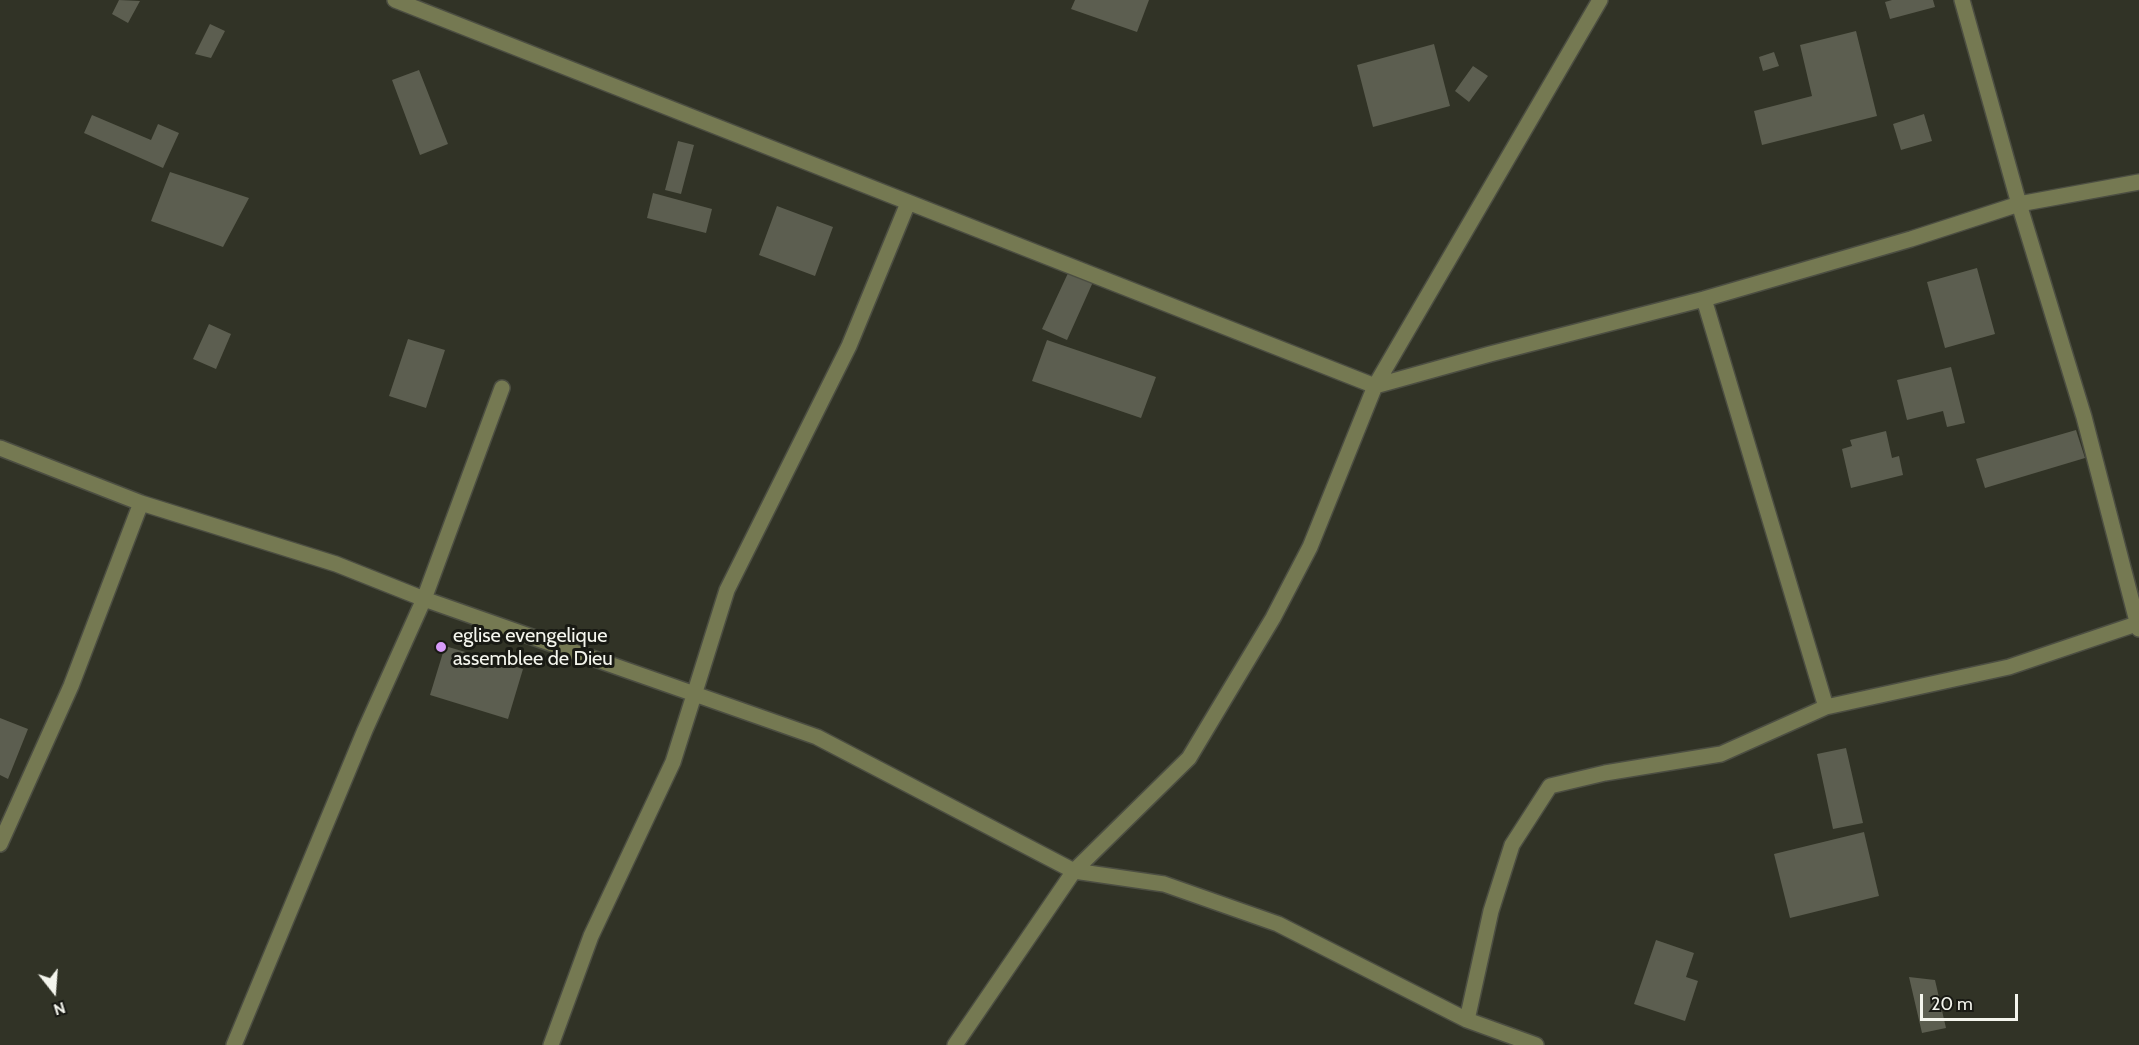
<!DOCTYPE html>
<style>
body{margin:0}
#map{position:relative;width:2139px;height:1045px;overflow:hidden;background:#313326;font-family:Cabin,sans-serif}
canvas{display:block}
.north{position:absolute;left:24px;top:961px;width:60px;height:60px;-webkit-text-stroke:4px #191a14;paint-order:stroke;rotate:163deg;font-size:16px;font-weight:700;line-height:24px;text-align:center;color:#f4f5ed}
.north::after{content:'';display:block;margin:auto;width:21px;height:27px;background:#f4f5ed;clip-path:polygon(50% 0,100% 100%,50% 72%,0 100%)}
.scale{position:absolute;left:1920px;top:994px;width:98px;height:27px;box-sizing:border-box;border:3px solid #f4f5ed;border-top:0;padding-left:8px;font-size:18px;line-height:21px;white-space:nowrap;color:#f4f5ed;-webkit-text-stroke:4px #191a14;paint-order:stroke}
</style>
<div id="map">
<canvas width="2139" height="1045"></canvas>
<div class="north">N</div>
<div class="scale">20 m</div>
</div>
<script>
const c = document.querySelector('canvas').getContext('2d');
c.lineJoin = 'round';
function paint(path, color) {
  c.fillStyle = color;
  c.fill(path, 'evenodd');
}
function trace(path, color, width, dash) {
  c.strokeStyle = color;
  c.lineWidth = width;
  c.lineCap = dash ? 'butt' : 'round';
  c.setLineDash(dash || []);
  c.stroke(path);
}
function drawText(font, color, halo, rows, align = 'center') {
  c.font = font + ' Cabin,sans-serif';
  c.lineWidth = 6;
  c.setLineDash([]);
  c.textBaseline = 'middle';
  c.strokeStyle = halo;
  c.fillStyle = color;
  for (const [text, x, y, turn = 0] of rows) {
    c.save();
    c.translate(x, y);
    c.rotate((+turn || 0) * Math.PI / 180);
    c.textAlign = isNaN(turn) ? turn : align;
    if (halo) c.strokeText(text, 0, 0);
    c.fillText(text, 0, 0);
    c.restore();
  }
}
const building = new Path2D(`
 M119 0 140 1 128 23 112 14Z
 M1075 0H1149L1137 32 1071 9Z
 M1892 0H1933L1935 7 1890 19 1885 2Z
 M210 24 225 31 211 58 195 54Z
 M1856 31 1877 116 1762 145 1754 111 1812 96 1800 45Z
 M1434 44 1450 106 1373 127 1357 65Z
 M1774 52 1779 66 1763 71 1759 57Z
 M1473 66 1488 76 1469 102 1455 91Z
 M419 70 448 144 420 155 392 80Z
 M1924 114 1932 141 1901 150 1893 124Z
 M92 115 151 140 158 124 179 133 163 168 84 133Z
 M678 141 694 145 681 194 665 190Z
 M170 172 249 198 223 247 151 221Z
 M653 193 712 209 706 233 647 218Z
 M777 206 833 227 815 276 759 255Z
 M1977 268 1995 334 1945 348 1927 282Z
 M1069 271 1093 282 1067 340 1042 329Z
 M209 324 231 334 216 369 193 359Z
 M408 339 445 350 426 408 389 396Z
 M1047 340 1156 377 1141 418 1032 381Z
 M1951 367 1965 423 1947 427 1943 411 1907 420 1897 380Z
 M2076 430 2085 458 1985 488 1976 459Z
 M1886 431 1892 458 1899 456 1903 475 1851 488 1842 449 1852 446 1850 440Z
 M445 646 523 669 508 719 430 695Z
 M0 718 28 729 8 779 0 775Z
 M1846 748 1863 823 1833 829 1817 754Z
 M1864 832 1879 896 1790 918 1774 854Z
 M1656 940 1694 953 1686 977 1698 981 1685 1021 1634 1004Z
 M1909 977 1935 980 1946 1028 1922 1033Z`);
const minor = new Path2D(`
 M395 0 1375 386 1490 354 1704 299 1911 239 2019 204 2139 182
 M1962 0 2019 204 2084 417 2139 629
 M1704 299 1826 707
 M0 448 141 503 336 564 424 599 817 737 1074 871 1189 758 1273 618 1310 547 1375 386 1600 0
 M0 844 71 686 141 503
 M1467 1020 1491 911 1512 845 1550 786 1605 773 1721 754 1826 707 2009 667 2139 623
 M234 1045 365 730 424 599 502 388
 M551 1045 591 936 673 762 727 590 849 346 908 203
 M955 1045 1074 871 1164 884 1278 924 1467 1020 1536 1045`);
const markers = [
 [441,647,6,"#d79bf9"]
];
const poiNames = [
 ["eglise evengelique",453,636],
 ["assemblee de Dieu",453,659]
];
paint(building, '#5c5e50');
trace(minor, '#4c4e42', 18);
trace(minor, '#757952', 15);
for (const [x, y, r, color] of markers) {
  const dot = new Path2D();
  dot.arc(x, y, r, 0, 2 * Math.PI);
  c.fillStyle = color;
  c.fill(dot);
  trace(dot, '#191a14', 2);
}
drawText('20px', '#f4f5ed', '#191a14', poiNames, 'left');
</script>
